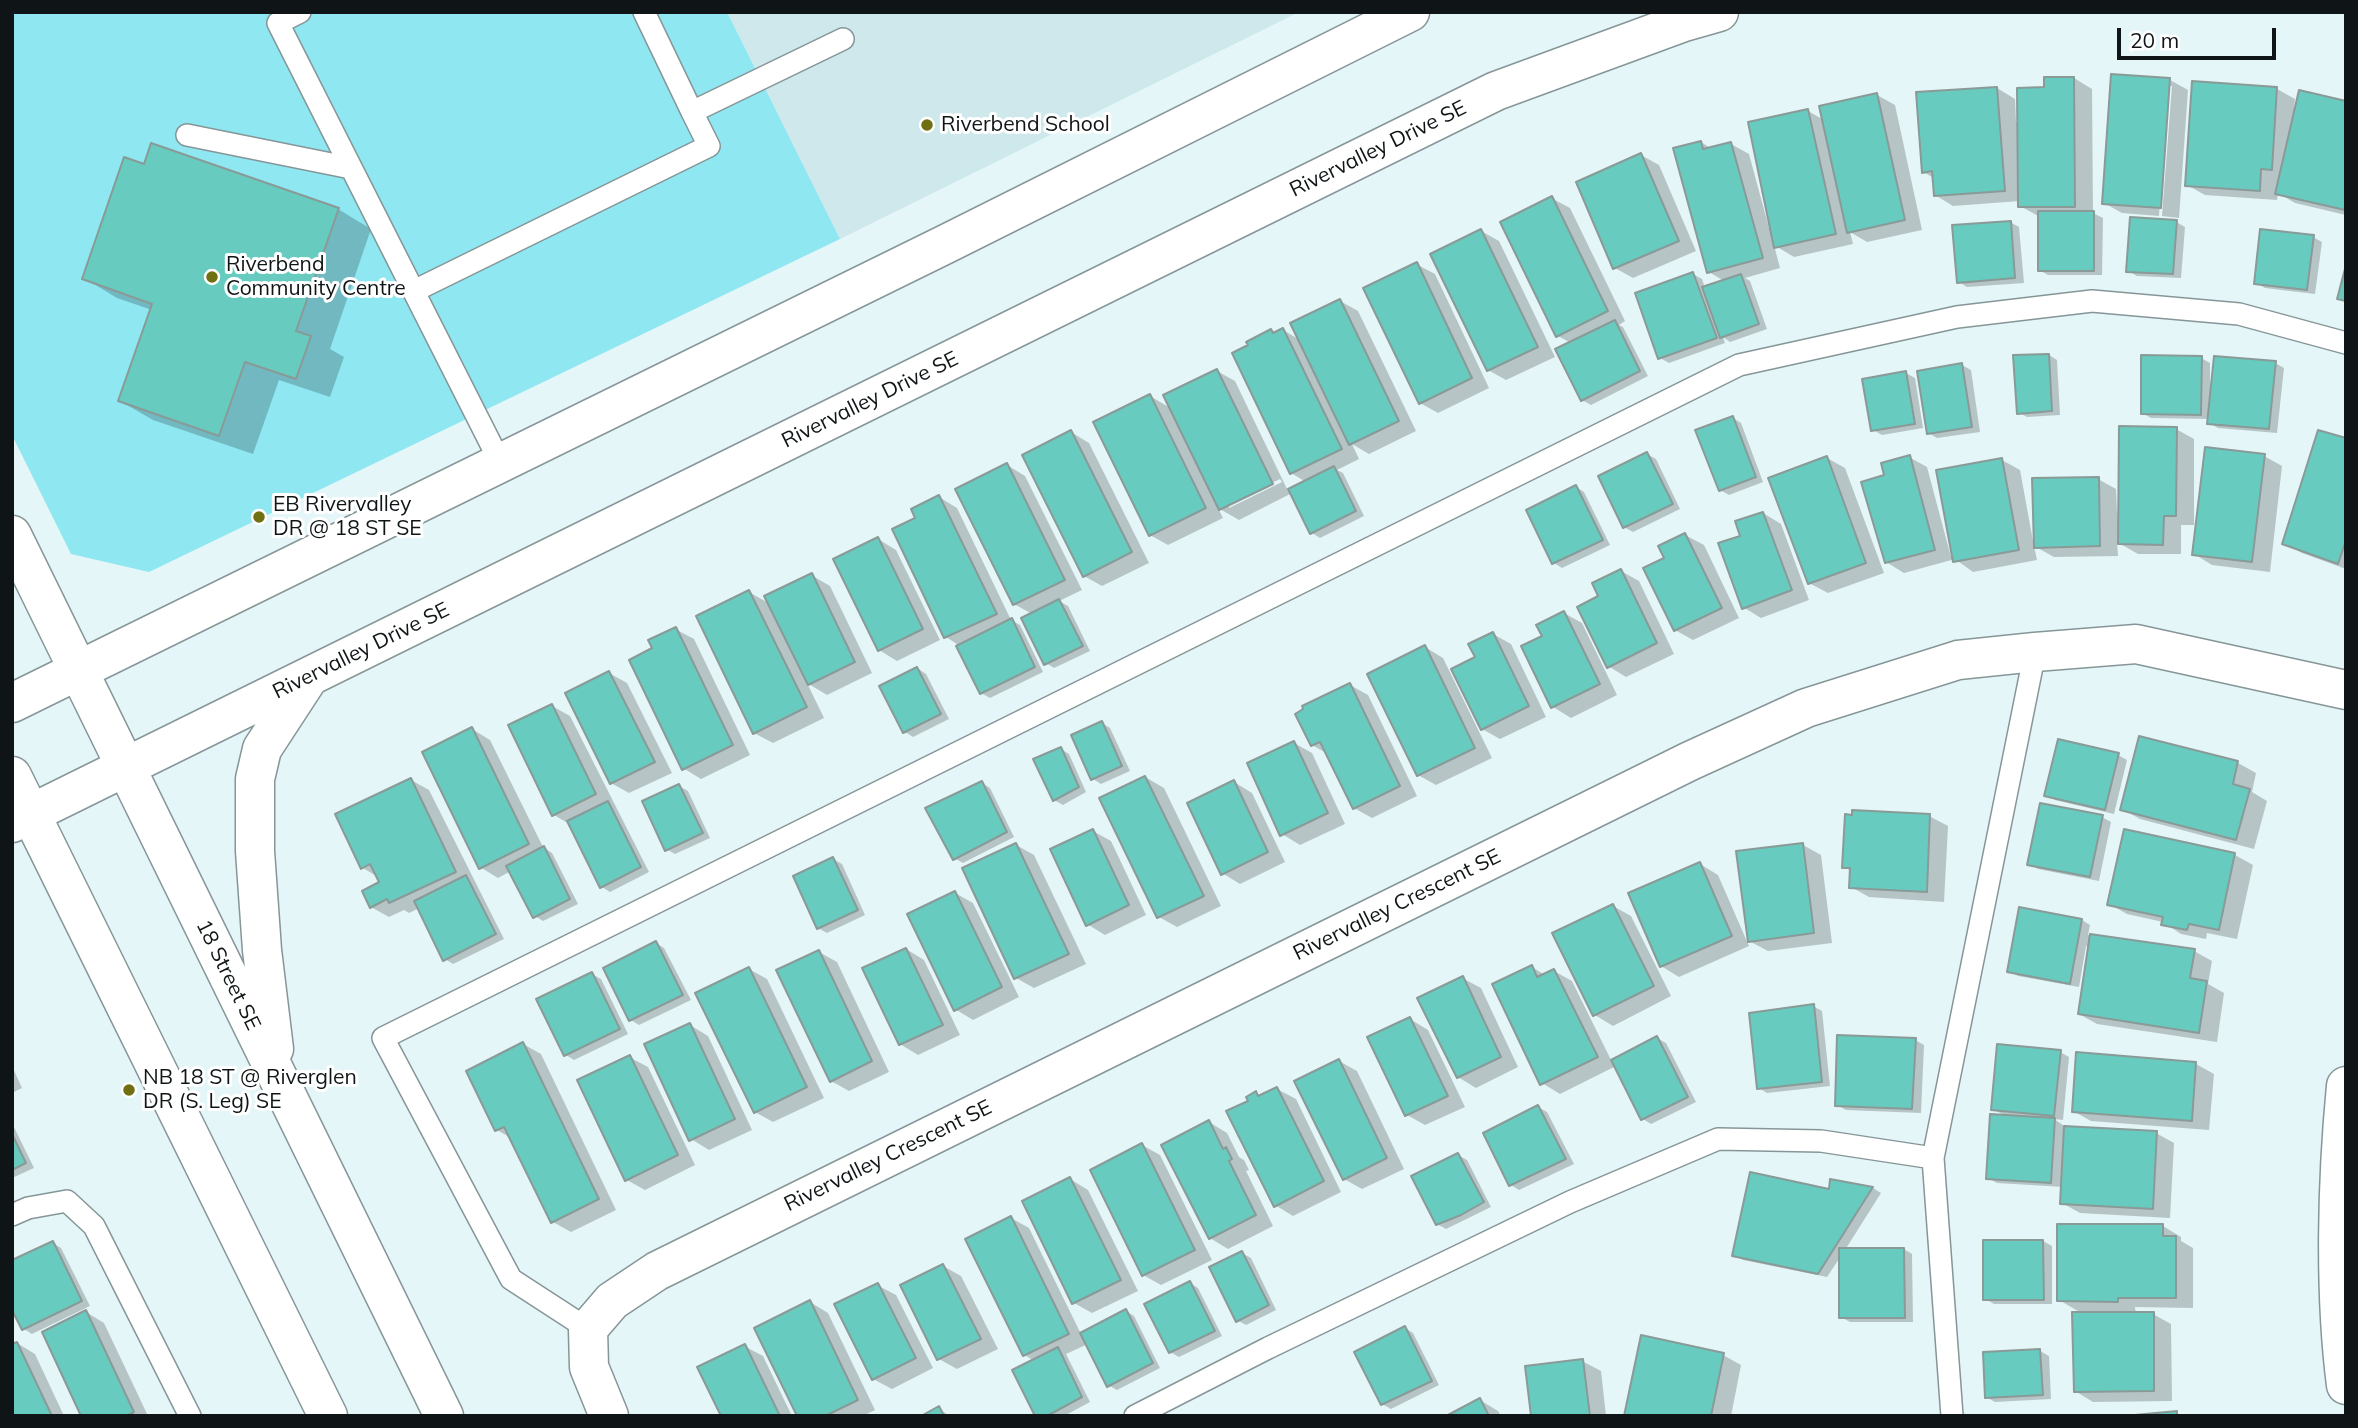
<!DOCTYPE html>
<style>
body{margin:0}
#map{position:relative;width:2358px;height:1428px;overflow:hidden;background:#e4f6f8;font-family:Mulish,sans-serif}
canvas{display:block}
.frame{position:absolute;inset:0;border:14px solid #0f1516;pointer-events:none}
.scale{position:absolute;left:2117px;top:28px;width:159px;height:32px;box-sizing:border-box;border:4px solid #0f1516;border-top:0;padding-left:9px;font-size:21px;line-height:24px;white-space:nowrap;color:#0f1516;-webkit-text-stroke:5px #fff;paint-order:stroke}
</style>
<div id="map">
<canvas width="2358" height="1428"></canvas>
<div class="frame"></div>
<div class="scale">20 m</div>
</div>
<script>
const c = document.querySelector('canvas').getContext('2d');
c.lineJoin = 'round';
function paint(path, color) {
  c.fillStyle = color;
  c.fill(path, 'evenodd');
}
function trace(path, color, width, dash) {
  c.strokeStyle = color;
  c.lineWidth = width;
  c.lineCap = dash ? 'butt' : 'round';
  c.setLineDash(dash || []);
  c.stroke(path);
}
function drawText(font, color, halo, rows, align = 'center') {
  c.font = font + ' Mulish,sans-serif';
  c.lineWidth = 6;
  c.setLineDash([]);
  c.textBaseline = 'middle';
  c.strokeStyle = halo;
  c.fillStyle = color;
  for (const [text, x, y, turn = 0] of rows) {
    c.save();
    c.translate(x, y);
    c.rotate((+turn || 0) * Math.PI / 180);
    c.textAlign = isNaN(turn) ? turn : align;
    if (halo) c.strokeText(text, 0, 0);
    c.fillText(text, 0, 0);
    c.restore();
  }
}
const built = new Path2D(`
 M727 12H1299L840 239Z`);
const green = new Path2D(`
 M12 12H727L840 239 149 572 71 554 12 435Z`);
const shadow = new Path2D(`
 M2074 78 2092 89 2093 213 2103 218 2102 275H2048L2039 270 2040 217 2020 206V201L1953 206 1935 195 1934 178 1923 172 1997 88 2015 99 2016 122H2019Z
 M2170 80 2188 90 2179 218 2162 216 2172 86H2168L2159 216 2122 213 2104 203Z
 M2277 89 2295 99 2294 109 2346 103V215L2295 203 2278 193 2277 200 2205 195 2187 185Z
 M1877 95 1895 105 1922 230 1867 242 1850 232 1853 244 1794 257 1774 245 1780 268 1745 278 1750 281 1767 329 1730 342 1723 337 1725 343 1669 363 1660 358 1693 274 1702 279 1705 288 1724 281 1709 272 1701 142 1712 149 1731 144 1749 154 1769 228 1772 227 1808 111 1824 120Z
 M1641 155 1659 165 1696 251 1633 278 1615 268Z
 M1551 198 1570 208 1625 321 1619 325 1623 327 1648 376 1591 405 1582 400 1571 343 1558 336Z
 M338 209 371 229 330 349 344 357 330 397 279 380 253 454 153 420 120 401 152 310 117 298 84 278Z
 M2010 222 2019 227 2024 283 1967 287 1959 282Z
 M2176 222 2185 227 2181 278 2137 276 2128 271Z
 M1481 231 1499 241 1555 357 1506 380 1488 370Z
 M2313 237 2322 242 2315 294 2265 288 2256 283Z
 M1416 264 1435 274 1489 388 1438 413 1420 403Z
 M1340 301 1358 311 1416 431 1369 454 1352 444 1359 459 1337 470 1343 473 1364 516 1320 538 1312 533 1292 493 1239 520 1218 508 1223 518 1168 545 1150 535V396L1172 409 1217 371 1235 381 1288 491 1306 482 1291 473 1271 331 1275 334 1283 330 1300 340ZM1280 479 1282 482 1229 508V504Z
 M2049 355 2057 360 2060 415 2027 417 2018 412Z
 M2201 358 2210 363V390L2275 363 2284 368 2277 433 2218 428 2209 423 2210 419 2151 418 2142 413Z
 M1962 365 1971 370 1980 432 1937 438 1928 433Z
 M1906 373 1915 378 1923 428 1882 435 1873 430Z
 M1733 418 1741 423 1763 482 1729 495 1720 490Z
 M2176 429 2194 439V525H2181V554H2138L2117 542 2118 556 2054 557 2034 546 2037 560 1973 572 1955 559 1904 573 1886 562V476L1909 457 1927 467 1951 557 1954 556 2002 460 2020 470 2033 541H2035L2098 479 2116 489 2117 513H2120Z
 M1071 432 1089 443 1149 563 1102 586 1084 576Z
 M2346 440V569L2302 553 2284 543Z
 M1647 454 1656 459 1680 509 1633 532 1624 527Z
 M2264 456 2282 466 2270 572 2212 565 2194 554Z
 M1827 458 1845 468 1884 573 1828 593 1809 583Z
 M1007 465 1025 476 1082 590 1059 601 1068 606 1090 651 1054 668 1046 663 1032 614 1014 604Z
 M1576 487 1584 492 1610 545 1562 568 1554 563Z
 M939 497 957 508 1011 620 1020 625 1043 672 990 698 981 693 960 646 946 637 894 530 917 519Z
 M1763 513 1781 524 1809 600 1761 618 1743 607Z
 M1685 535 1704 545 1739 618 1693 640 1675 630 1667 559Z
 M878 539 896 550 940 640 897 661 879 650Z
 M1621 571 1639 581 1674 654 1626 677 1608 666 1601 597Z
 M811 575 830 586 872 673 827 695 807 683 824 718 773 743 754 733 749 592 770 604Z
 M1564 613 1582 623 1617 695 1571 718 1553 707 1544 637Z
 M675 629 694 639 750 755 701 779 683 768 654 649Z
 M1493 634 1511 644 1546 717 1500 739 1482 729 1477 658Z
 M1425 647 1443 658 1492 758 1436 785 1418 775Z
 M917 668 926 674 949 719 913 737 905 732Z
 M609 673 627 683 672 773 629 793 611 783Z
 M1350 685 1368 695 1417 796 1372 818 1354 808 1328 754 1312 745Z
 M552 706 570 716 649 872 610 892 602 887 571 825 554 815Z
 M1102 723 1110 728 1130 771 1101 784 1093 779Z
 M472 729 490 740 543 847 552 853 578 904 543 921 535 916 511 871 498 878 480 867Z
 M1294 743 1312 753 1345 824 1300 845 1282 834Z
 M1061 749 1069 754 1086 792 1063 805 1054 800Z
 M2118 755 2127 760 2114 814 2055 800 2046 795Z
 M2238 763 2256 773 2252 792 2267 801 2254 849 2140 819 2122 809Z
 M1145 777 1164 788 1221 906 1177 927 1159 917Z
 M411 780 429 790 504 939 453 964 445 959 419 908 409 913 404 910 389 917 371 907 381 883 378 877 363 868Z
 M1234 782 1252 793 1285 862 1240 884 1222 873Z
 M982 783 990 788 1014 837 963 863 954 858Z
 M679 786 688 791 710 838 675 854 666 849Z
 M1929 816 1948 826 1944 902 1869 897 1851 887V871L1844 867Z
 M2102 817 2111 822 2099 881 2038 869 2029 864Z
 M1093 831 1111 841 1146 915 1105 935 1087 924Z
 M2125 832 2235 855 2253 865 2237 939 2207 933 2206 939 2181 934 2163 922 2127 914 2109 904Z
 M1016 845 1034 855 1086 964 1034 988 1016 978Z
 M1803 845 1821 855 1832 943 1768 951 1749 941Z
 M833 859 842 864 865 915 827 933 818 928Z
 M1700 864 1718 875 1749 946 1679 977 1661 966Z
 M955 893 973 903 1019 997 973 1020 955 1009Z
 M1613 906 1631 916 1671 996 1613 1026 1595 1015 1554 934Z
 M2082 920 2090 925 2088 935 2194 951 2212 961 2208 984 2224 993 2217 1042 2097 1024 2079 1014 2089 947 2086 946 2079 987 2018 976 2009 971Z
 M656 943 664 948 691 1000 639 1025 631 1020Z
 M906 949 924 960 960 1035 918 1055 900 1044Z
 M819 952 837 962 889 1072 849 1091 831 1081Z
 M1532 967 1545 975 1554 971 1572 981 1612 1062 1657 1038 1666 1043 1696 1102 1651 1124 1643 1119 1616 1066 1560 1094 1542 1083Z
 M749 969 767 979 824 1098 773 1122 755 1112Z
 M592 974 601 979 628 1034 574 1060 566 1055Z
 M1462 978 1481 988 1518 1067 1476 1088 1458 1077Z
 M1813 1006 1822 1011 1830 1086 1767 1093 1759 1088Z
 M1410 1019 1428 1030 1465 1107 1425 1125 1407 1115Z
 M690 1025 708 1036 752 1130 709 1150 691 1139Z
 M1915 1040 1924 1045 1921 1113 1846 1110 1837 1105Z
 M523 1044 541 1054 616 1210 571 1232 553 1222 511 1138 497 1130Z
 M2060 1052 2069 1057 2063 1120 2054 1119 2063 1125V1128L2156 1133 2174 1143 2170 1218 2080 1213 2062 1203 2063 1187 1997 1183 1988 1178 2007 1117 1993 1109Z
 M629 1057 648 1067 695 1165 645 1190 627 1180Z
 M1339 1061 1357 1071 1404 1169 1362 1189 1344 1179Z
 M2196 1064 2214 1074 2209 1130 2091 1121 2073 1111Z
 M12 1066 22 1088 12 1093Z
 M1277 1089 1296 1099 1341 1192 1293 1216 1275 1205 1250 1101 1256 1093 1262 1097Z
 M1538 1107 1547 1112 1574 1164 1519 1190 1511 1185Z
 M1209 1122 1227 1133 1239 1157 1244 1160 1249 1170 1246 1171 1273 1226 1228 1249 1210 1238Z
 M12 1123 34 1168 12 1178Z
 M1142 1145 1160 1155 1212 1260 1161 1285 1143 1275Z
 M1458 1155 1467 1160 1491 1207 1446 1229 1437 1224Z
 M1070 1179 1088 1190 1138 1291 1092 1313 1074 1303Z
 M1831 1181 1873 1188 1881 1193 1845 1250 1904 1249 1912 1254 1913 1322H1850L1841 1317V1256L1827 1277 1743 1260 1734 1255 1830 1191Z
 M1011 1218 1029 1228 1081 1334 1126 1311 1134 1316 1160 1368 1117 1390 1108 1385 1088 1344 1066 1354 1090 1402 1064 1416H1037L1034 1361 1025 1355Z
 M2163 1226 2181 1237V1241L2193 1248V1308L2135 1307 2136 1314H2153L2171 1324 2172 1401 2093 1402 2075 1391 2083 1314 2059 1300Z
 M2043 1241 2052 1246V1304H1994L1985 1299Z
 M53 1243 61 1248 90 1306 32 1334 24 1329Z
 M1242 1253 1251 1258 1276 1310 1246 1325 1237 1320Z
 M943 1266 961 1276 998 1349 957 1369 939 1359Z
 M1190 1283 1198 1288 1222 1336 1179 1357 1170 1352Z
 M877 1285 896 1295 933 1368 892 1389 873 1379Z
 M810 1302 828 1313 875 1410 863 1416H799Z
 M86 1312 104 1323 148 1416H83Z
 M1405 1328 1413 1333 1439 1385 1391 1409 1382 1404Z
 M17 1343 35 1354 64 1416H12Z
 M744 1346 763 1356 792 1416H722Z
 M2040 1351 2049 1356 2051 1399 1995 1402 1986 1397Z
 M1723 1355 1741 1365 1731 1416H1625Z
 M1582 1361 1601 1371 1606 1416H1532Z
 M1480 1400 1498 1411 1501 1416H1450Z
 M939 1408 949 1416H925Z`);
const building = new Path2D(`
 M2111 74 2170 78 2161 208 2102 204Z
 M2044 77H2074L2075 207H2018L2017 88 2044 87Z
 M2192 81 2277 87 2272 170 2261 169 2260 191 2185 186Z
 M1997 87 2005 191 1934 196 1932 171 1922 173 1916 92Z
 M2299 90 2346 101 2345 210 2275 194Z
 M1877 93 1905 220 1847 233 1819 106Z
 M1808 109 1836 234 1774 248 1748 122Z
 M1701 141 1703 149 1731 142 1763 258 1707 273 1673 148Z
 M151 143 339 208 296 331 311 336 296 379 245 362 219 436 118 401 152 304 82 279 124 157 144 164Z
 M1641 153 1679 241 1613 269 1576 182Z
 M1552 196 1608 311 1556 337 1500 222Z
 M2038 211H2094V271H2038Z
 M2130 217 2177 220 2173 274 2126 272Z
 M2011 221 2015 278 1957 283 1952 225Z
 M1481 229 1538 347 1487 371 1430 254Z
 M2260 229 2314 235 2307 290 2254 284Z
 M1417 262 1472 378 1419 404 1363 288Z
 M2346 265V301L2337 299Z
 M1693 272 1717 338 1658 359 1635 293Z
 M1741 274 1759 324 1720 338 1702 287Z
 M1340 299 1399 421 1349 445 1290 323Z
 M1615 320 1640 371 1581 401 1555 349Z
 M1283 328 1342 449 1290 474 1232 353 1248 345 1246 342 1271 329 1273 333Z
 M2049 354 2052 411 2017 414 2013 355Z
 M2141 355 2202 356 2201 415 2141 414Z
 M2214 356 2276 361 2269 429 2207 424Z
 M1962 363 1972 427 1927 434 1917 371Z
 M1217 369 1273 484 1219 510 1163 395Z
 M1906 371 1915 424 1871 431 1862 379Z
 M1150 394 1206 508 1149 536 1093 422Z
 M1733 416 1756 477 1719 491 1695 430Z
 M2119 426 2177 427 2176 516H2164L2163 545 2118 544Z
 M1071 430 1132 552 1083 577 1022 455Z
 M2318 430 2346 438V540L2338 564 2282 544Z
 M2205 447 2265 454 2252 562 2192 555Z
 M1647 452 1673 504 1623 528 1598 476Z
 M1910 455 1935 550 1885 563 1861 482 1884 475 1881 463Z
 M1827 456 1866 563 1808 584 1768 478Z
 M2002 458 2019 550 1953 562 1936 470Z
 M1007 463 1065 580 1013 605 955 489Z
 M1334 466 1356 511 1310 534 1288 489Z
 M2099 477 2100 546 2034 548 2032 478Z
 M1576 485 1603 540 1552 564 1526 510Z
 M939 495 997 614 944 638 892 529 915 518 911 509Z
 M1763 512 1792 590 1742 609 1718 543 1740 536 1735 521Z
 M1685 533 1722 608 1674 631 1643 568 1664 558 1658 546Z
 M878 537 923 629 878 651 833 559Z
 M1621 569 1657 643 1607 668 1577 607 1598 596 1592 583Z
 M812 573 855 662 808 685 764 596Z
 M749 590 807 707 753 734 696 616Z
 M1059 599 1083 646 1044 665 1021 618Z
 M1564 611 1600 684 1551 708 1521 646 1542 636 1536 625Z
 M1012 618 1035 667 980 694 956 646Z
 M676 627 733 745 682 770 629 660 652 648 648 640Z
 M1493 632 1529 706 1481 730 1451 669 1475 657 1468 644Z
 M1425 645 1475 748 1417 776 1367 674Z
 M917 667 941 714 903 733 879 686Z
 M609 671 655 762 610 784 565 693Z
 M1350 683 1400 786 1353 809 1320 742 1311 746 1295 714 1303 709 1302 706Z
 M552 704 596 794 552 816 508 725Z
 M1102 721 1122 766 1091 780 1071 735Z
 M472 727 529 844 479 869 422 752Z
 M2139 736 2238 761 2233 784 2250 789 2236 840 2120 810Z
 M2058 739 2119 753 2105 810 2044 796Z
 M1294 741 1328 813 1280 836 1247 763Z
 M1061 747 1079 787 1053 801 1033 759Z
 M1145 776 1204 896 1157 918 1099 798Z
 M411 778 456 872 389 903 387 899 370 908 362 891 379 882 370 864 361 869 335 814Z
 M1234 780 1268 852 1221 875 1187 803Z
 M982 781 1007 832 953 860 925 808Z
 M679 784 703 833 665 851 642 801Z
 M608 801 641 867 600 888 567 821Z
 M2040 803 2103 815 2090 877 2027 865Z
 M1852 810 1930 814 1927 892 1849 888 1850 868H1842L1845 814 1852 815Z
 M1093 829 1129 905 1086 926 1050 849Z
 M2124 829 2235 853 2219 930 2189 924 2187 930 2161 925 2163 917 2107 905Z
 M1016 843 1069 954 1014 979 962 868Z
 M1803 843 1814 933 1748 942 1736 851Z
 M544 846 570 899 533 918 506 866Z
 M833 857 858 910 817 929 793 876Z
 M1700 862 1732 936 1660 967 1628 893Z
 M466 875 496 934 443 961 414 901Z
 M955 891 1002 987 954 1011 907 914Z
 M1613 904 1654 986 1593 1016 1552 933Z
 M2019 907 2082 919 2070 984 2007 972Z
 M2090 934 2195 949 2190 978 2207 981 2199 1033 2078 1014Z
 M656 941 683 995 629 1021 603 968Z
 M906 948 943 1025 899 1045 862 968Z
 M819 950 872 1061 830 1082 776 970Z
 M1532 965 1537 977 1554 969 1598 1057 1540 1085 1492 984Z
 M749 967 807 1087 754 1113 695 993Z
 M592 972 620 1029 564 1056 536 999Z
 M1463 976 1501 1057 1457 1078 1417 998Z
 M1814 1004 1822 1082 1757 1089 1749 1013Z
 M1410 1017 1448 1096 1405 1116 1367 1037Z
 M690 1023 735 1119 689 1141 644 1044Z
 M1837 1035 1916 1038 1912 1109 1835 1106Z
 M1657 1036 1688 1097 1641 1120 1611 1060Z
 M523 1042 599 1199 551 1223 504 1127 495 1131 466 1071Z
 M1997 1044 2061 1050 2054 1116 1991 1110Z
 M2076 1052 2196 1062 2192 1121 2072 1112Z
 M630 1055 678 1155 625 1181 577 1080Z
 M1339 1059 1387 1158 1343 1180 1294 1081Z
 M1277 1087 1324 1181 1274 1207 1226 1111 1248 1101 1246 1097 1256 1091 1258 1096Z
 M1538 1105 1566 1159 1509 1186 1483 1133Z
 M1990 1114 2055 1118 2051 1183 1986 1179Z
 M1209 1120 1223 1149 1226 1147 1232 1159 1229 1161 1256 1215 1209 1239 1161 1145Z
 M2064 1126 2157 1131 2153 1209 2060 1204Z
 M12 1134 26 1163 12 1170Z
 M1142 1143 1195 1250 1142 1276 1090 1170Z
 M1458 1153 1484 1202 1461 1215 1436 1225 1411 1176Z
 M1750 1172 1829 1189 1830 1179 1873 1187 1818 1274 1732 1256Z
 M1070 1177 1121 1280 1072 1304 1022 1201Z
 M1011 1216 1069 1334 1023 1356 965 1239Z
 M2057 1224H2163V1236H2176V1298H2118V1302L2057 1301Z
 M1983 1240H2043L2044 1300H1983Z
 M53 1241 82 1301 22 1330 12 1310V1260Z
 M1839 1248H1904L1905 1318H1839Z
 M1242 1251 1269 1305 1236 1322 1209 1267Z
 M943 1264 981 1339 937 1360 900 1285Z
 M1190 1281 1215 1331 1169 1353 1144 1304Z
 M878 1283 916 1358 872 1380 834 1304Z
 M810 1300 858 1400 825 1416H797L754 1328Z
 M1126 1309 1153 1363 1107 1387 1080 1333Z
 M86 1310 134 1412 126 1416H81L42 1332Z
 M2072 1312H2154V1391L2074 1392Z
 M1405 1326 1432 1381 1381 1405 1354 1352Z
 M1641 1335 1724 1353 1711 1416H1624Z
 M17 1342 52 1416H12V1344Z
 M745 1344 780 1416H721L697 1367Z
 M1058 1347 1082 1397 1047 1416H1035L1012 1370Z
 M2040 1349 2043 1395 1985 1398 1983 1352Z
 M1583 1359 1590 1416H1531L1525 1366Z
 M1480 1398 1489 1416H1446Z
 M939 1406 944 1416H921Z
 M2177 1411V1416H2124Z`);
const lane = new Path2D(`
 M300 12 278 23 500 462
 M644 12 692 112 843 39
 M187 135 351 168
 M414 291 709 146 692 112
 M12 1215 28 1208 67 1201 94 1226 190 1416
 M588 1329 511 1279 383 1038 1739 365 1957 317 2092 301 2239 314 2346 343
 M1135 1416 1268 1348 1570 1202 1718 1139 1821 1141 1933 1158
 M1952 1416 1933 1158 2035 652`);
const street = new Path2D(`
 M609 1416 589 1367 588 1329 612 1301 657 1271 1690 761 1806 708 1958 660 2035 652 2136 644 2346 690`);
const secondary = new Path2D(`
 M12 535 444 1416
 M12 703 946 244 1410 12
 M12 776 328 1416
 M12 823 1496 91 1684 22 1719 12
 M274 1049 262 950 255 851V779L262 749 309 677
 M2346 1086C2337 1179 2334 1291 2346 1385`);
const markers = [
 [927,125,7,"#706f11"],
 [212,277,7,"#706f11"],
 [259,517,7,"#706f11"],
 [129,1090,7,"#706f11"]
];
const poiNames = [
 ["Riverbend School",941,125],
 ["Riverbend",226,265],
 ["Community Centre",226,289],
 ["EB Rivervalley",273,505],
 ["DR @ 18 ST SE",273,529],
 ["NB 18 ST @ Riverglen",143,1078],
 ["DR (S. Leg) SE",143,1102]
];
const streetNames = [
 ["Rivervalley Drive SE",1378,149,-26],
 ["Rivervalley Drive SE",870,400,-26],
 ["Rivervalley Drive SE",361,651,-26],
 ["Rivervalley Crescent SE",1397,905,-26],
 ["18 Street SE",228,975,64],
 ["Rivervalley Crescent SE",888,1156,-26]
];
paint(built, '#cee8eb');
paint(green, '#8fe7f1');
paint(shadow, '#0003');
paint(building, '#67cbc0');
trace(building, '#899a97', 2);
trace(lane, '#869698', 24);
trace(street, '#869698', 41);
trace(secondary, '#869698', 41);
trace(lane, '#fff', 21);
trace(street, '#fff', 38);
trace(secondary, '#fff', 38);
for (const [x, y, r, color] of markers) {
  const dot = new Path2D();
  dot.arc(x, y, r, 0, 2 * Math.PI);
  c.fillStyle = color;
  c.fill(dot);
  trace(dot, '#fff', 2.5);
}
drawText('21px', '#0f1516', '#fff', poiNames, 'left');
drawText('21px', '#0f1516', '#fff', streetNames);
</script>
